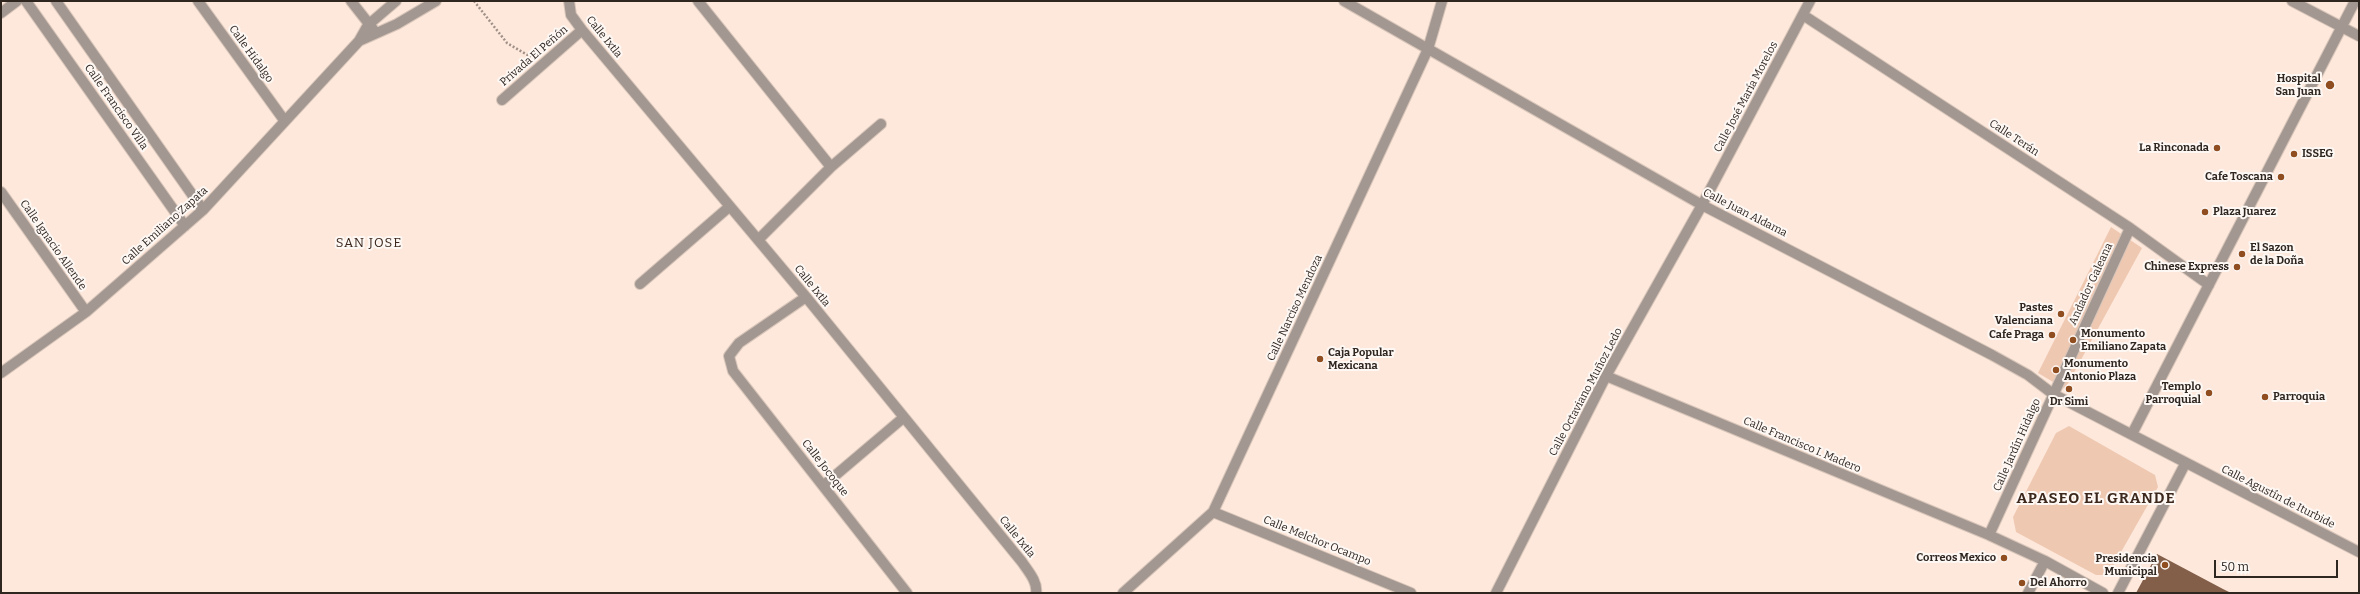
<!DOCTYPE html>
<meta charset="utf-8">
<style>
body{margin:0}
#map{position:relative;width:2360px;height:594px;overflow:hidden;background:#fde8db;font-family:Bitter,serif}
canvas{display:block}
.frame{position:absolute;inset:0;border:2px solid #2f2620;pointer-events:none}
.scale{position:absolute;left:2214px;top:560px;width:124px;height:18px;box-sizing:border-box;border:2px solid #2f2620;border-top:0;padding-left:5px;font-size:12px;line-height:14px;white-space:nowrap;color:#2f2620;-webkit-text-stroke:3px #fef8f5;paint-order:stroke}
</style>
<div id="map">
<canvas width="2360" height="594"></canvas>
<div class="frame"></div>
<div class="scale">50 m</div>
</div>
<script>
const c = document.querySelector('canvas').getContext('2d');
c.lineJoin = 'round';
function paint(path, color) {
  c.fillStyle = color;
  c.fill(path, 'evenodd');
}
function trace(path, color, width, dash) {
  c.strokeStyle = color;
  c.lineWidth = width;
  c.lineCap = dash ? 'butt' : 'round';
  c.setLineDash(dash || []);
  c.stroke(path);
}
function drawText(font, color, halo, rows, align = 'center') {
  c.font = font + ' Bitter,serif';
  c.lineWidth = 4;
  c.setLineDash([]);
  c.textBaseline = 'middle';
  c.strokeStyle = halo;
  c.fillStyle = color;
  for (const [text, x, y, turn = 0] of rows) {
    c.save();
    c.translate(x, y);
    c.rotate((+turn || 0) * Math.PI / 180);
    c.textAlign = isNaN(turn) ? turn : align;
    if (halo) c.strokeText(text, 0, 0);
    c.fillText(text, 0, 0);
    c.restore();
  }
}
const green = new Path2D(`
 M2111 227 2142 248 2065 389 2038 373Z
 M2069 426 2155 475 2158 487 2108 575H2096L2016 532 2013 517 2056 433Z`);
const building = new Path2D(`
 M2157 554 2223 589 2231 593H2136Z`);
const path = new Path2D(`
 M474 1 507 43 531 57`);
const minor = new Path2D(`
 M26 1 185 226
 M56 1 203 210
 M198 1 284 120
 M351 1 373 29
 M569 1 571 15 582 30 806 297 1022 562C1028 571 1038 582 1036 593
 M698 1 831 167
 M1344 1 1702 205 1992 355 2028 375 2053 394 2359 552
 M2292 1 2359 36
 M1 13 17 1
 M1803 15 2130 228 2209 285
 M359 41 397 24 436 1
 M502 100 582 30
 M1 192 86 312
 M758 240 831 167 881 124
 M640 284 729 207
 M806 297 739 343 729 356 733 371 907 593
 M1 373 86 312 203 210 359 41 368 25 396 1
 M1606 376 1989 535 2045 561 2103 593
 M2132 434 2355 1
 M824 485 903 418
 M1213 512 1411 593
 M1989 535 2130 228
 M1123 593 1213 512 1428 49 1442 1
 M1496 593 1606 376 1702 205 1810 1
 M2028 593 2045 561
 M2118 593 2185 464`);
const markers = [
 [2330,85,5,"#904d1f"],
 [2217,148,4,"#904d1f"],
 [2294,154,4,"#904d1f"],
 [2281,177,4,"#904d1f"],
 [2205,212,4,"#904d1f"],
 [2242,254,4,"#904d1f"],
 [2237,267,4,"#904d1f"],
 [2061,314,4,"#904d1f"],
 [2052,335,4,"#904d1f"],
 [2073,340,4,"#904d1f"],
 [1320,359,4,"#904d1f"],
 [2056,370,4,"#904d1f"],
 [2069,389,4,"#904d1f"],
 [2209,393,4,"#904d1f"],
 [2265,397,4,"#904d1f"],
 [2004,558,4,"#904d1f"],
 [2165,565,4,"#904d1f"],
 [2022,583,4,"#904d1f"]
];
const streetNames = [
 ["Calle Ixtla",604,37,51],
 ["Calle Hidalgo",251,54,54],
 ["Privada El Peñón",534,56,-41],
 ["Calle José María Morelos",1746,97,-62],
 ["Calle Francisco Villa",116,107,55],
 ["Calle Terán",2014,138,33],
 ["Calle Juan Aldama",1745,213,27],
 ["Calle Emiliano Zapata",165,226,-42],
 ["Calle Ignacio Allende",53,245,55],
 ["Andador Galeana",2091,284,-65],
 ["Calle Ixtla",812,286,51],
 ["Calle Narciso Mendoza",1295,308,-65],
 ["Calle Octaviano Muñoz Ledo",1586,392,-62],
 ["Calle Francisco I. Madero",1802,445,23],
 ["Calle Jardín Hidalgo",2017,445,-66],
 ["Calle Jocoque",825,468,52],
 ["Calle Agustín de Iturbide",2278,497,27],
 ["Calle Ixtla",1017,537,51],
 ["Calle Melchor Ocampo",1317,541,22]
];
const poiNames = [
 ["Hospital",2321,79],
 ["San Juan",2321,92],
 ["La Rinconada",2209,148],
 ["ISSEG",2302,154,"left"],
 ["Cafe Toscana",2273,177],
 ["Plaza Juarez",2213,212,"left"],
 ["El Sazon",2250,248,"left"],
 ["de la Doña",2250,261,"left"],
 ["Chinese Express",2229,267],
 ["Pastes",2053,308],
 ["Valenciana",2053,321],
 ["Monumento",2081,334,"left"],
 ["Emiliano Zapata",2081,347,"left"],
 ["Cafe Praga",2044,335],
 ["Caja Popular",1328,353,"left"],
 ["Mexicana",1328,366,"left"],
 ["Monumento",2064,364,"left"],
 ["Antonio Plaza",2064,377,"left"],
 ["Templo",2201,387],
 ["Parroquial",2201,400],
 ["Parroquia",2273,397,"left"],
 ["Dr Simi",2069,402,"center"],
 ["Correos Mexico",1996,558],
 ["Presidencia",2157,559],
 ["Municipal",2157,572],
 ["Del Ahorro",2030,583,"left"]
];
const quarterNames = [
 ["SAN JOSE",369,243]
];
const districtNames = [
 ["APASEO EL GRANDE",2096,499]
];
paint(green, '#efc8b1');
paint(building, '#835f4a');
trace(minor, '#d8c5b9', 12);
trace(path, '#a09087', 2.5, [2, 2]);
trace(minor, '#a39791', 10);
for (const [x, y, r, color] of markers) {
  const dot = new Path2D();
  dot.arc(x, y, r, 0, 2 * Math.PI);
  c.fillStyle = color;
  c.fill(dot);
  trace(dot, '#fef8f5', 1.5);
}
drawText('11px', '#2f2620', '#fef8f5', streetNames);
drawText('bold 11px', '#2f2620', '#fef8f5', poiNames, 'right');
c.letterSpacing = '1px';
drawText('13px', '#3c281d', '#fef8f5', quarterNames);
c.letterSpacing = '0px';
c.letterSpacing = '1px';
drawText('bold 15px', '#3c281d', '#fef8f5', districtNames);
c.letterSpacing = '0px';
</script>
